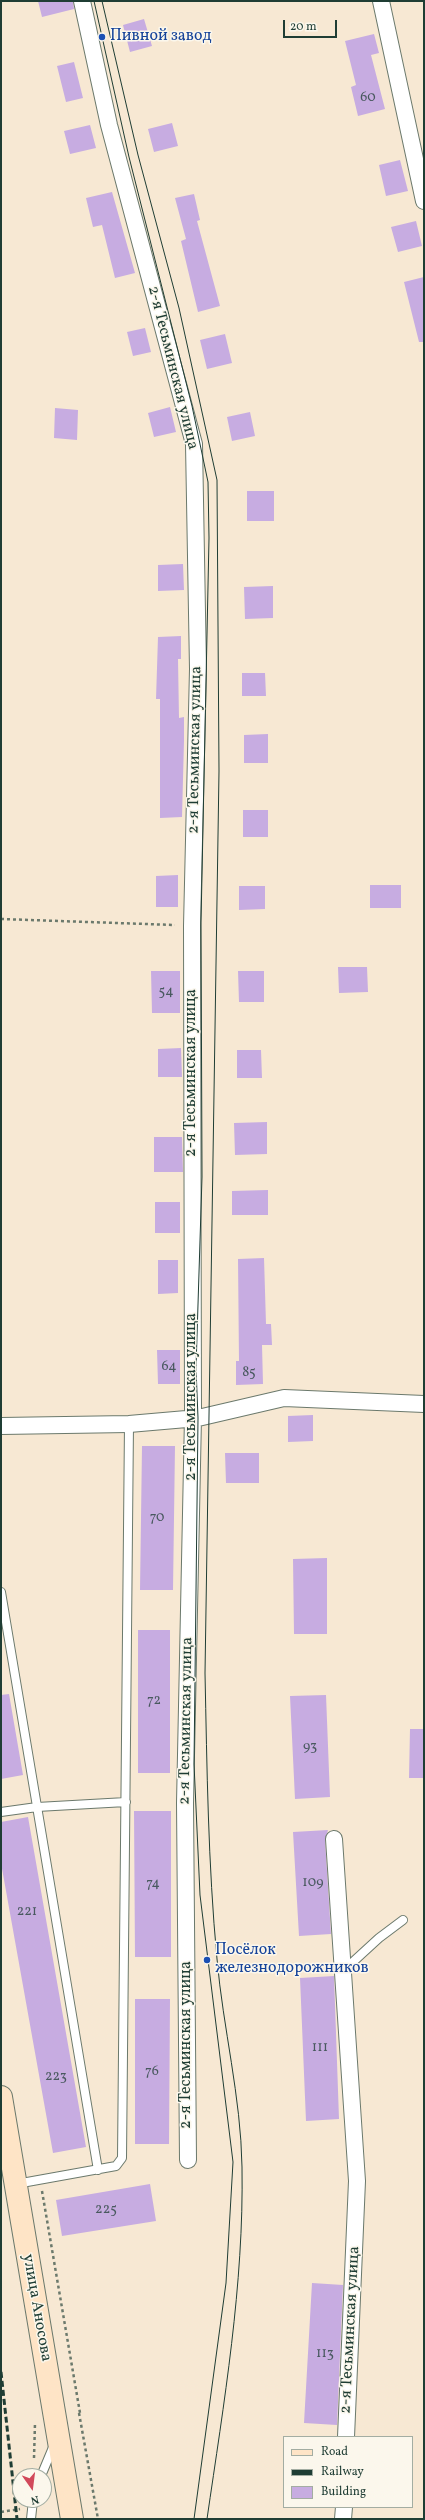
<!DOCTYPE html>
<meta charset="utf-8">
<style>
body{margin:0}
#map{position:relative;width:425px;height:2520px;overflow:hidden;background:#f7e8d3;font-family:Vollkorn,serif}
canvas{display:block}
.frame{position:absolute;inset:0;border:2px solid #1f3d34;pointer-events:none}
.legend{position:absolute;left:283px;top:2436px;width:130px;height:72px;box-sizing:border-box;background:#fbf7ec;border:1px solid #a3ada2;margin:0;padding:5px 7px;list-style:none;font-size:12px;color:#1f3d34}
.legend li{display:flex;align-items:center;gap:8px;height:20px}
.legend b{width:20px;border:1px solid #a3ada2}
.north{position:absolute;left:12px;top:2468px;width:40px;height:40px;box-sizing:border-box;background:#fbf7ec;border:1px solid #a3ada2;border-radius:50%;rotate:166deg;font-size:11px;font-weight:700;line-height:16px;text-align:center;color:#1f3d34}
.north::after{content:'';display:block;margin:auto;width:14px;height:18px;background:#d1495b;clip-path:polygon(50% 0,100% 100%,50% 72%,0 100%)}
.scale{position:absolute;left:283px;top:20px;width:54px;height:18px;box-sizing:border-box;border:2px solid #1f3d34;border-top:0;padding-left:5px;font-size:12px;line-height:14px;white-space:nowrap;color:#1f3d34;-webkit-text-stroke:3px #fbf7ec;paint-order:stroke}
</style>
<div id="map">
<canvas width="425" height="2520"></canvas>
<div class="frame"></div>
<ul class="legend">
<li><b style="height:5px;background:#fee4c6"></b>Road</li>
<li><b style="height:5px;background:#1f3d34"></b>Railway</li>
<li><b style="height:11px;background:#c7ace1"></b>Building</li>
</ul>
<div class="north">N</div>
<div class="scale">20 m</div>
</div>
<script>
const c = document.querySelector('canvas').getContext('2d');
c.lineJoin = 'round';
function paint(path, color) {
  c.fillStyle = color;
  c.fill(path, 'evenodd');
}
function trace(path, color, width, dash) {
  c.strokeStyle = color;
  c.lineWidth = width;
  c.lineCap = dash ? 'butt' : 'round';
  c.setLineDash(dash || []);
  c.stroke(path);
}
function drawText(font, color, halo, rows, align = 'center') {
  c.font = font + ' Vollkorn,serif';
  c.lineWidth = 3;
  c.setLineDash([]);
  c.textBaseline = 'middle';
  c.strokeStyle = halo;
  c.fillStyle = color;
  for (const [text, x, y, turn = 0] of rows) {
    c.save();
    c.translate(x, y);
    c.rotate((+turn || 0) * Math.PI / 180);
    c.textAlign = isNaN(turn) ? turn : align;
    if (halo) c.strokeText(text, 0, 0);
    c.fillText(text, 0, 0);
    c.restore();
  }
}
const building = new Path2D(`
 M38 1H73L74 9 42 17Z
 M144 19 152 46 130 52 123 25Z
 M374 34 379 53 371 55 385 109 358 116 351 87 356 85 345 41Z
 M74 62 83 98 66 102 57 66Z
 M172 123 178 146 154 152 148 129Z
 M90 125 96 148 70 154 64 131Z
 M400 160 408 191 386 196 379 165Z
 M112 192 135 273 115 278 102 225 93 227 86 198Z
 M194 194 200 220 197 221 220 306 198 312 181 241 186 239 175 198Z
 M416 221 422 246 398 252 391 227Z
 M424 277V342H419L404 282Z
 M145 328 151 352 133 356 127 332Z
 M225 334 232 363 207 369 200 340Z
 M170 407 176 432 154 437 148 413Z
 M55 408 78 410 77 440 54 438Z
 M250 412 255 436 232 441 227 417Z
 M247 491H274V521H247Z
 M183 564 184 590 158 591V565Z
 M273 586V618L245 619 244 587Z
 M181 636V659H178L179 718 184 717V741L182 817 160 818V699H156L158 637Z
 M242 673H265L266 696H242Z
 M268 734V763H244V735Z
 M243 810H268V837H243Z
 M178 875V907H156V876Z
 M370 885H401V908H370Z
 M239 886H265V909L239 910Z
 M338 967H367L368 992 339 993Z
 M151 971H180V1013H152Z
 M238 971H264V1002H239Z
 M181 1048 182 1077H158V1049Z
 M237 1050H261L262 1078H237Z
 M267 1122V1154L235 1155 234 1123Z
 M154 1137H182L183 1172H154Z
 M268 1190V1215H232V1191Z
 M155 1202H180V1233H155Z
 M264 1258 266 1324H271L272 1345H262L263 1384 236 1385V1361H239L238 1259Z
 M158 1260H178V1293L158 1294Z
 M157 1350H180V1384H158Z
 M313 1415V1441L288 1442V1416Z
 M142 1446H175L173 1590H140Z
 M225 1453H259V1483H226Z
 M327 1558V1634H294L293 1559Z
 M138 1630H170V1773H138Z
 M9 1694 23 1775 1 1779V1695Z
 M326 1695 330 1797 295 1799 290 1696Z
 M410 1729H424V1778H409Z
 M134 1811H171V1957H135Z
 M28 1817 86 2147 53 2153 1 1863V1822Z
 M328 1830 325 1840 331 1934 299 1936 293 1832Z
 M334 1976 339 2119 306 2121 300 1978Z
 M135 1999H170L169 2144H135Z
 M150 2184 156 2221 62 2236 56 2200Z
 M312 2283 343 2285 337 2425 304 2423Z`);
const path = new Path2D(`
 M1 919 175 925
 M42 2191 80 2413
 M79 2413 98 2519
 M34 2458 35 2423
 M1 2512 20 2509`);
const service = new Path2D(`
 M1 1592 98 2170
 M1 1812 37 1807 126 1802
 M343 1971 379 1938 403 1920
 M16 2184 116 2166 122 2158 129 1424
 M41 2476 54 2445
 M31 2519 33 2500`);
const minor = new Path2D(`
 M82 1 109 125 194 444 198 669 192 926 193 1417 185 1803 188 2160
 M381 1 424 201
 M1 1426 129 1424 198 1418 284 1398 424 1404
 M334 1839 357 2181 346 2437
 M343 2519 344 2507`);
const secondary = new Path2D(`
 M1 2097 72 2519`);
const tram = new Path2D(`
 M94 1 129 157 192 406 208 482 209 538 201 922 202 1177 196 1368 198 1418 194 1764 200 1895 233 2162 226 2283 194 2519
 M102 1 138 155 179 308 217 480 219 771 205 1673C207 1768 208 1864 217 1959 223 2028 241 2097 242 2167 244 2285 224 2402 207 2519`);
const rail = new Path2D(`
 M1 2372 17 2519`);
const markers = [
 [102,37,4,"#1a4fb4"],
 [207,1960,4,"#1a4fb4"]
];
const numberNames = [
 ["60",368,98],
 ["54",166,992],
 ["64",169,1367],
 ["85",249,1373],
 ["70",157,1518],
 ["72",154,1701],
 ["93",310,1747],
 ["109",313,1883],
 ["74",153,1884],
 ["221",27,1912],
 ["111",320,2048],
 ["76",152,2072],
 ["223",56,2077],
 ["225",106,2210],
 ["113",325,2354]
];
const transitNames = [
 ["Пивной завод",110,37],
 ["Посёлок",215,1951],
 ["железнодорожников",215,1969]
];
const streetNames = [
 ["2-я Тесьминская улица",172,368,76],
 ["2-я Тесьминская улица",196,750,-89],
 ["2-я Тесьминская улица",192,1073,-90],
 ["2-я Тесьминская улица",192,1397,-90],
 ["2-я Тесьминская улица",187,1721,-89],
 ["2-я Тесьминская улица",187,2045,-90],
 ["улица Аносова",36,2308,80],
 ["2-я Тесьминская улица",351,2330,-87]
];
paint(building, '#c7ace1');
trace(service, '#6b796c', 10);
trace(minor, '#6b796c', 18);
trace(secondary, '#6b796c', 24);
trace(path, '#6b796c', 2.5, [3, 3]);
trace(service, '#fff', 8);
trace(minor, '#fff', 16);
trace(secondary, '#fee4c6', 22);
trace(tram, '#1f3d34', 1);
trace(rail, '#1f3d34', 3, [6, 3]);
for (const [x, y, r, color] of markers) {
  const dot = new Path2D();
  dot.arc(x, y, r, 0, 2 * Math.PI);
  c.fillStyle = color;
  c.fill(dot);
  trace(dot, '#fbf7ec', 1.5);
}
drawText('14px', '#49595f', null, numberNames);
drawText('16px', '#164399', '#fbf7ec', transitNames, 'left');
drawText('16px', '#1f3d34', '#fbf7ec', streetNames);
</script>
